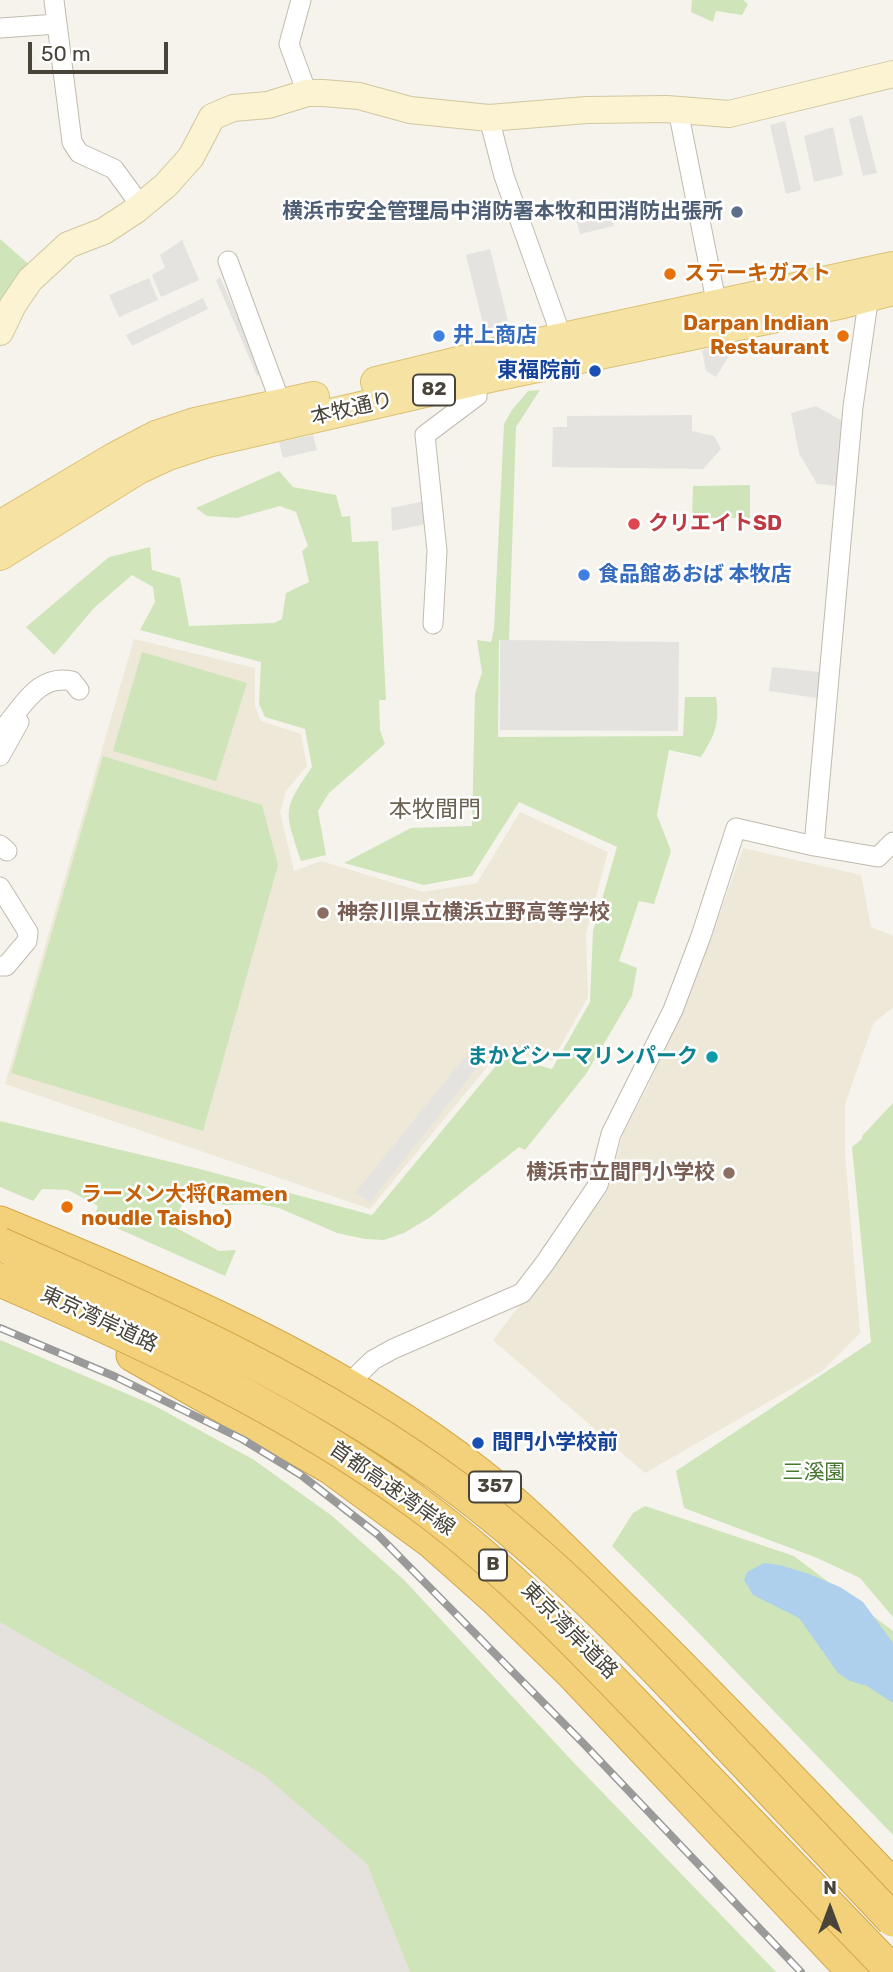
<!DOCTYPE html>
<meta charset="utf-8">
<style>
body{margin:0}
#map{position:relative;width:893px;height:1972px;overflow:hidden;background:#f5f3ec;font-family:Rubik,sans-serif}
canvas{display:block}
.north{position:absolute;left:795px;top:1874px;width:70px;height:70px;-webkit-text-stroke:5px #fff;paint-order:stroke;rotate:0deg;font-size:19px;font-weight:700;line-height:28px;text-align:center;color:#49443a}
.north::after{content:'';display:block;margin:auto;width:24px;height:32px;background:#49443a;clip-path:polygon(50% 0,100% 100%,50% 72%,0 100%)}
.scale{position:absolute;left:28px;top:42px;width:140px;height:32px;box-sizing:border-box;border:4px solid #49443a;border-top:0;padding-left:9px;font-size:21px;line-height:24px;white-space:nowrap;color:#49443a;-webkit-text-stroke:5px #fff;paint-order:stroke}
</style>
<div id="map">
<canvas width="893" height="1972"></canvas>
<div class="north">N</div>
<div class="scale">50 m</div>
</div>
<script>
const c = document.querySelector('canvas').getContext('2d');
c.lineJoin = 'round';
function paint(path, color) {
  c.fillStyle = color;
  c.fill(path, 'evenodd');
}
function trace(path, color, width, dash) {
  c.strokeStyle = color;
  c.lineWidth = width;
  c.lineCap = dash ? 'butt' : 'round';
  c.setLineDash(dash || []);
  c.stroke(path);
}
function drawText(font, color, halo, rows, align = 'center') {
  c.font = font + ' Rubik,"Noto Sans JP",sans-serif';
  c.lineWidth = 5;
  c.setLineDash([]);
  c.textBaseline = 'middle';
  c.strokeStyle = halo;
  c.fillStyle = color;
  for (const [text, x, y, turn = 0] of rows) {
    c.save();
    c.translate(x, y);
    c.rotate((+turn || 0) * Math.PI / 180);
    c.textAlign = isNaN(turn) ? turn : align;
    if (halo) c.strokeText(text, 0, 0);
    c.fillText(text, 0, 0);
    c.restore();
  }
}
const industrial = new Path2D(`
 M0 1340 153 1405 254 1460 332 1516 404 1580 573 1762 776 1972H0Z`);
const education = new Path2D(`
 M134 639 255 668V706L261 721 301 734 307 766 286 791 280 812 294 871 321 861 423 892 477 883 520 812 608 852 586 933 588 997 552 1061 501 1050 370 1209 5 1084Z
 M743 848 861 875 871 927 893 936V1008L874 1022 845 1104V1154L860 1333 822 1371 645 1473 493 1340 607 1192 623 1134 650 1082 706 952Z`);
const green = new Path2D(`
 M692 0H743L748 4 742 15 716 11 713 22 691 12Z
 M0 239 32 267 0 310Z
 M540 390 516 427 509 640H499L498 737 683 736 685 697H716C720 723 715 735 701 757L669 750 657 815 671 851 654 904 639 901 619 961 637 968 632 996 586 1074 525 1150 519 1147 429 1218 404 1233 384 1240 365 1239 337 1233 279 1208 259 1204 224 1205 188 1191 173 1226 219 1251 236 1250 225 1276 94 1218 98 1206 68 1190 42 1189 33 1201 0 1187V1121L196 1168 372 1215 504 1056 552 1069 590 1002 593 931 617 847 519 802 472 876 424 885 344 863 411 828 472 826 475 694 482 672 477 640 491 642 494 629 504 424 512 410 528 391Z
 M279 471 293 487 336 495 342 517 350 516 352 542 378 541 386 700H379L380 730 385 744 329 793 318 811 326 855 301 861C285 810 281 812 312 767L305 729 265 717 259 704 261 662 140 630 155 602 153 587 132 575 94 608 54 655 26 627 109 557 150 547 152 570 180 578 189 626 274 623 282 619 286 593 309 582 302 551 308 546 296 512 280 506 237 518 207 516 196 508Z
 M750 485V518H692L693 486Z
 M142 652 247 683 216 781 113 751Z
 M103 756 262 805 278 865 203 1131 11 1073Z
 M893 1103V1617L860 1578 817 1558 684 1508 676 1471 871 1342 852 1147 862 1139V1136Z
 M0 1340 153 1405 254 1460 332 1516 404 1580 573 1762 776 1972H410L367 1864 264 1775 0 1622Z
 M645 1506 794 1556 893 1631V1835L691 1625 612 1546 633 1513Z`);
const parking = new Path2D(`
 M862 115 877 173 863 176 849 119Z
 M785 121 801 190 786 194 770 125Z
 M833 127 843 175 814 182 804 136Z
 M611 211 614 226 580 234 576 219Z
 M182 240 199 280 161 297 152 275 165 268 160 255Z
 M490 249 509 325 485 332 466 255Z
 M220 277 262 373 257 376 216 280Z
 M149 278 158 300 119 317 109 295Z
 M203 298 208 309 132 346 126 335Z
 M737 343 716 377 706 371 702 350Z
 M816 406 844 422 837 486 817 484 799 453 791 413Z
 M692 415V431L714 436 721 449 703 469 552 467 553 427H567V416Z
 M313 435 317 450 283 458 279 442Z
 M425 501 427 524 392 531 391 508Z
 M500 640 679 642 678 731 500 730Z
 M772 667 820 672 817 698 769 691Z
 M474 1046 487 1055 370 1202 355 1193Z`);
const water = new Path2D(`
 M764 1563 780 1565 809 1574 840 1587 863 1602 893 1643V1703L867 1686 850 1681 838 1673 799 1618 753 1595 744 1580 747 1572Z`);
const street = new Path2D(`
 M54 0 72 142 79 153 114 169 141 206
 M301 0 289 44 307 93
 M0 28 57 24
 M678 110 717 306
 M489 118 504 176 562 338
 M228 261 281 404
 M433 624 437 551 425 435 477 396 471 371
 M0 732C21 711 36 673 72 681L79 690
 M0 756 19 722
 M0 845 7 851
 M814 846 878 857 893 842
 M0 887 28 932 27 941 6 966H0
 M340 1392 373 1360 393 1349 522 1293 545 1263 598 1185 611 1134 673 1010 701 936 736 828 814 846 853 407 869 295 868 288`);
const secondary = new Path2D(`
 M0 332 13 305 30 280 68 245 104 231 136 210 166 185 191 157 212 117 233 108 268 105 307 93H323L359 96 410 110 489 118 587 110 667 109 729 114 893 74`);
const primary = new Path2D(`
 M376 382 503 351 893 267
 M0 526 114 458 156 436 195 423 314 397
 M0 555 138 469 168 455 208 442 495 376 843 303 893 290`);
const highway = new Path2D(`
 M0 1223C166 1291 338 1363 480 1475 532 1516 577 1564 624 1610 716 1700 804 1793 893 1886
 M133 1355 330 1467 432 1542 496 1599 573 1674 854 1972`);
const rail = new Path2D(`
 M0 1328 116 1377 242 1439 301 1475 377 1534 583 1743 801 1972`);
const highwayBridge = new Path2D(`
 M0 1244C157 1313 323 1387 461 1491 554 1561 634 1645 713 1729 773 1793 833 1857 893 1920
 M0 1280C147 1343 295 1412 424 1508 510 1572 584 1651 658 1728 736 1809 815 1891 893 1972`);
const markers = [
 [737,212,7,"#5c6f8a"],
 [670,274,7,"#e8710a"],
 [439,336,7,"#3f7fe0"],
 [843,336,7,"#e8710a"],
 [595,371,7,"#1a4fb4"],
 [634,524,7,"#e0444e"],
 [584,575,7,"#3f7fe0"],
 [323,913,7,"#8d6e63"],
 [712,1057,7,"#0f9aa8"],
 [729,1173,7,"#8d6e63"],
 [67,1207,7,"#e8710a"],
 [478,1443,7,"#1a4fb4"]
];
const shields = [
 [434,390,42],
 [495,1487,52],
 [493,1565,28]
];
const shieldNames = [
 ["82",434,390],
 ["357",495,1487],
 ["B",493,1565]
];
const serviceNames = [
 ["横浜市安全管理局中消防署本牧和田消防出張所",723,212]
];
const foodNames = [
 ["ステーキガスト",684,274],
 ["Darpan Indian",829,324,"right"],
 ["Restaurant",829,348,"right"],
 ["ラーメン大将(Ramen",81,1195],
 ["noudle Taisho)",81,1219]
];
const shopNames = [
 ["井上商店",453,336],
 ["食品館あおば 本牧店",598,575]
];
const transitNames = [
 ["東福院前",581,371],
 ["間門小学校前",492,1443,"left"]
];
const streetNames = [
 ["本牧通り",352,409,-13],
 ["東京湾岸道路",99,1320,25],
 ["首都高速湾岸線",392,1489,35],
 ["東京湾岸道路",569,1631,45]
];
const healthNames = [
 ["クリエイトSD",648,524]
];
const educationNames = [
 ["神奈川県立横浜立野高等学校",337,913],
 ["横浜市立間門小学校",715,1173,"right"]
];
const cultureNames = [
 ["まかどシーマリンパーク",698,1057]
];
const parkNames = [
 ["三溪園",814,1473]
];
const neighbourhoodNames = [
 ["本牧間門",435,810]
];
paint(industrial, '#e5e2dd');
paint(education, '#ede8d8');
paint(green, '#cfe5b9');
paint(parking, '#e4e3e0');
paint(water, '#afd0ec');
trace(street, '#c0bbaf', 21);
trace(secondary, '#d1c7a0', 28);
trace(primary, '#dbc274', 32);
trace(highway, '#d2a74a', 35);
trace(street, '#fff', 19);
trace(secondary, '#fbf3d1', 26);
trace(primary, '#f6e3a4', 30);
trace(highway, '#f3d17a', 33);
trace(rail, '#9a9a9a', 8);
trace(rail, '#fff', 5, [16]);
trace(highwayBridge, '#d2a74a', 35, []);
trace(highwayBridge, '#f3d17a', 33);
for (const [x, y, r, color] of markers) {
  const dot = new Path2D();
  dot.arc(x, y, r, 0, 2 * Math.PI);
  c.fillStyle = color;
  c.fill(dot);
  trace(dot, '#fff', 2.5);
}
for (const [x, y, w] of shields) {
  const box = new Path2D();
  box.roundRect(x - w / 2, y - 15.5, w, 31, 5);
  c.fillStyle = '#fff';
  c.fill(box);
  trace(box, '#49443a', 2);
}
drawText('bold 19px', '#49443a', null, shieldNames);
drawText('bold 21px', '#4e5e75', '#fff', serviceNames, 'right');
drawText('bold 21px', '#c56008', '#fff', foodNames, 'left');
drawText('bold 21px', '#366cbe', '#fff', shopNames, 'left');
drawText('bold 21px', '#164399', '#fff', transitNames, 'right');
drawText('21px', '#49443a', '#fff', streetNames);
drawText('bold 21px', '#be3a42', '#fff', healthNames, 'left');
drawText('bold 21px', '#785e54', '#fff', educationNames, 'left');
drawText('bold 21px', '#0d838f', '#fff', cultureNames, 'right');
drawText('21px', '#487731', '#fff', parkNames);
drawText('23px', '#6b6252', '#fff', neighbourhoodNames);
</script>
